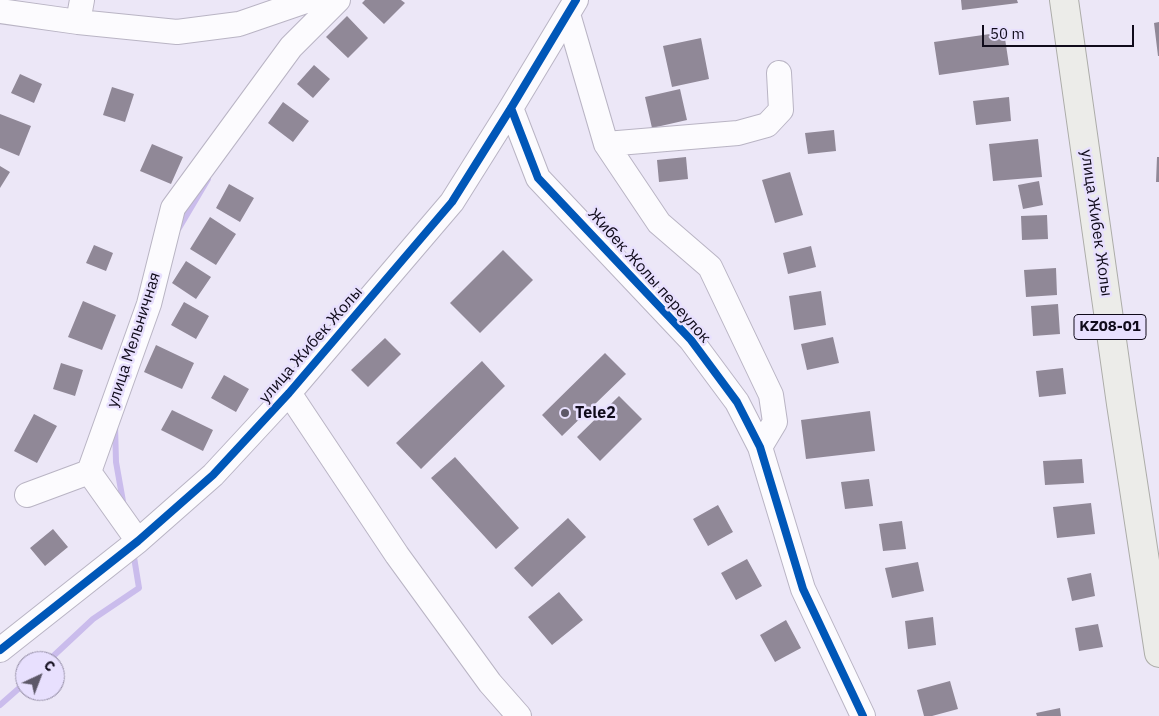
<!DOCTYPE html>
<meta charset="utf-8">
<style>
body{margin:0}
#map{position:relative;width:1159px;height:716px;overflow:hidden;background:#ece7f7;font-family:"IBM Plex Sans",sans-serif}
canvas{display:block}
.north{position:absolute;left:15px;top:651px;width:50px;height:50px;box-sizing:border-box;background:#e8e0fe;border:1px solid #928ba3;border-radius:50%;rotate:43deg;font-size:14px;font-weight:700;line-height:20px;text-align:center;color:#100b1b}
.north::after{content:'';display:block;margin:auto;width:18px;height:22px;background:#5d5868;clip-path:polygon(50% 0,100% 100%,50% 72%,0 100%)}
.scale{position:absolute;left:982px;top:25px;width:152px;height:22px;box-sizing:border-box;border:2px solid #100b1b;border-top:0;padding-left:6px;font-size:15px;line-height:18px;white-space:nowrap;color:#100b1b;-webkit-text-stroke:4px #e8e0fe;paint-order:stroke}
</style>
<div id="map">
<canvas width="1159" height="716"></canvas>
<div class="north">С</div>
<div class="scale">50 m</div>
</div>
<script>
const c = document.querySelector('canvas').getContext('2d');
c.lineJoin = 'round';
function trace(path, color, width, dash) {
  c.strokeStyle = color;
  c.lineWidth = width;
  c.lineCap = dash ? 'butt' : 'round';
  c.setLineDash(dash || []);
  c.stroke(path);
}
function paint(path, color) {
  c.fillStyle = color;
  c.fill(path, 'evenodd');
}
function drawText(font, color, halo, rows, align = 'center') {
  c.font = font + ' "IBM Plex Sans",sans-serif';
  c.lineWidth = 5;
  c.setLineDash([]);
  c.textBaseline = 'middle';
  c.strokeStyle = halo;
  c.fillStyle = color;
  for (const [text, x, y, turn = 0] of rows) {
    c.save();
    c.translate(x, y);
    c.rotate((+turn || 0) * Math.PI / 180);
    c.textAlign = isNaN(turn) ? turn : align;
    if (halo) c.strokeText(text, 0, 0);
    c.fillText(text, 0, 0);
    c.restore();
  }
}
const stream = new Path2D(`
 M179 228 208 179
 M115 425 116 462 124 507
 M48 661 93 619 139 588 133 551
 M0 705 25 683`);
const building = new Path2D(`
 M365 0H401L405 3 384 24 362 3Z
 M961 0H1017L1018 3 962 10Z
 M347 16 368 38 348 58 326 37Z
 M1159 22V56H1158L1154 23Z
 M1004 32 1009 65 939 75 934 42Z
 M701 38 709 79 672 87 663 46Z
 M314 65 330 79 313 98 297 84Z
 M20 74 42 84 34 103 11 93Z
 M112 87 134 94 125 122 103 115Z
 M680 89 687 120 652 128 645 97Z
 M1009 97 1011 121 976 125 973 101Z
 M283 102 309 121 293 142 268 123Z
 M0 114 31 126 19 156 0 148Z
 M834 130 836 151 808 154 805 133Z
 M1038 139 1042 177 993 181 989 144Z
 M152 144 183 157 171 184 140 171Z
 M686 157 688 179 659 182 657 160Z
 M1157 157H1159V182H1156Z
 M0 166 10 172 0 188Z
 M790 172 803 215 775 223 762 180Z
 M1039 181 1043 205 1023 209 1018 185Z
 M229 184 254 198 240 222 216 208Z
 M1047 215 1048 239 1022 240 1021 216Z
 M210 217 236 234 216 265 190 249Z
 M94 245 113 253 106 271 86 263Z
 M811 246 816 267 788 274 783 253Z
 M503 250 533 280 480 333 450 303Z
 M186 261 211 277 196 299 172 283Z
 M1056 268 1057 295 1026 297 1024 270Z
 M821 291 826 325 794 330 789 296Z
 M83 301 116 315 102 350 68 337Z
 M184 302 209 316 196 339 171 325Z
 M1058 304 1060 334 1033 336 1031 306Z
 M833 337 839 363 807 370 801 344Z
 M385 338 401 354 368 387 351 370Z
 M156 345 194 363 182 389 144 372Z
 M605 353 626 374 562 436 542 415Z
 M482 361 505 386 421 469 396 443Z
 M61 363 83 370 75 396 53 389Z
 M1063 368 1066 394 1039 397 1036 371Z
 M224 375 249 389 236 412 211 398Z
 M619 396 642 419 600 461 577 437Z
 M172 410 213 430 203 451 161 430Z
 M870 411 875 451 806 459 801 420Z
 M34 414 57 426 37 463 14 451Z
 M455 457 519 528 496 549 431 478Z
 M1082 459 1084 483 1045 485 1043 461Z
 M869 479 873 506 845 509 841 482Z
 M1091 503 1095 534 1057 538 1053 507Z
 M718 505 733 532 708 546 693 519Z
 M568 518 586 537 532 587 514 568Z
 M902 521 906 549 883 551 879 524Z
 M53 529 68 547 45 566 30 548Z
 M747 559 762 586 736 600 721 573Z
 M918 562 924 591 892 598 885 568Z
 M1091 573 1095 596 1072 601 1067 578Z
 M559 592 583 620 552 645 528 617Z
 M933 617 936 645 908 649 905 621Z
 M786 620 801 648 775 662 760 635Z
 M1098 624 1103 647 1079 651 1075 628Z
 M950 681 958 709 932 716H924L917 690Z
 M1060 708 1061 716H1037L1036 713Z`);
const minor = new Path2D(`
 M0 11 78 22 177 32 239 24 309 0
 M568 14 606 144 659 223 710 267 771 395 775 422 760 447
 M78 22 82 0
 M511 108 538 178 691 340 737 402 760 447 803 589 863 716
 M606 144 738 133 767 125 781 110 779 73
 M289 393 397 555 490 683 519 716
 M27 495 89 472
 M138 541 89 472 149 304 173 208 291 47 338 0
 M0 650 138 541 213 475 289 393 452 202 511 108 576 0`);
const major = new Path2D(`
 M1064 0 1121 404 1159 653`);
const cycleway = new Path2D(`
 M511 108 538 178 691 340 737 402 760 447 803 589 863 716
 M0 650 138 541 213 475 289 393 452 202 511 108 576 0`);
const markers = [
 [565,413,5,"#5d5868"]
];
const shields = [
 [1110,327,72]
];
const shieldNames = [
 ["KZ08-01",1110,327]
];
const streetNames = [
 ["улица Жибек Жолы",1096,223,82],
 ["Жибек Жолы переулок",649,276,48],
 ["улица Мельничная",134,340,-72],
 ["улица Жибек Жолы",311,345,-49]
];
const poiNames = [
 ["Tele2",575,413]
];
trace(stream, '#cabcec', 6);
paint(building, '#908897');
trace(minor, '#b9b4c4', 26);
trace(major, '#acaca8', 30);
trace(minor, '#fcfbfe', 24);
trace(major, '#ecece9', 28);
trace(cycleway, '#0057b8', 8);
for (const [x, y, r, color] of markers) {
  const dot = new Path2D();
  dot.arc(x, y, r, 0, 2 * Math.PI);
  c.fillStyle = color;
  c.fill(dot);
  trace(dot, '#e8e0fe', 2);
}
for (const [x, y, w] of shields) {
  const box = new Path2D();
  box.roundRect(x - w / 2, y - 12.5, w, 25, 4);
  c.fillStyle = '#e8e0fe';
  c.fill(box);
  trace(box, '#100b1b', 1);
}
drawText('bold 15px', '#100b1b', null, shieldNames);
drawText('16px', '#100b1b', '#e8e0fe', streetNames);
drawText('bold 16px', '#100b1b', '#e8e0fe', poiNames, 'left');
</script>
